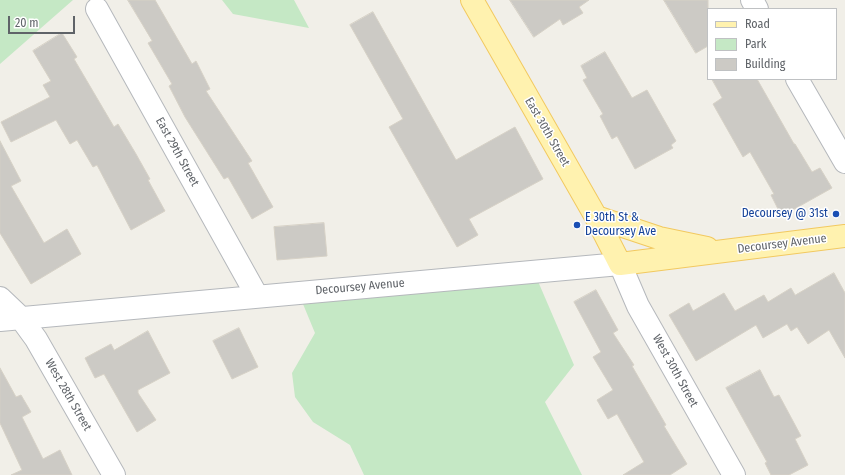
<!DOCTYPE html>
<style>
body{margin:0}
#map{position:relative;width:845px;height:475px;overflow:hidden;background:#f1efe8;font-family:"Fira Sans Condensed",sans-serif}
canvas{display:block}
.legend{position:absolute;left:707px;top:8px;width:130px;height:72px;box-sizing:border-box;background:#fff;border:1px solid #bfc1c3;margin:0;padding:5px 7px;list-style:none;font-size:12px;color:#5f6368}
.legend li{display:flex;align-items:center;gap:8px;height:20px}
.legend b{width:20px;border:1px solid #bfc1c3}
.scale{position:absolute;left:8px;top:16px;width:67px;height:18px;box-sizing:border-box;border:2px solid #5f6368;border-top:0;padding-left:5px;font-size:12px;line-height:14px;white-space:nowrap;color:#5f6368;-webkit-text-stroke:3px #fff;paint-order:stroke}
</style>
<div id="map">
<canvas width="845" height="475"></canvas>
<ul class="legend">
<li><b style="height:5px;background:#fff2af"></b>Road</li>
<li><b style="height:11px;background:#c5e8c5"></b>Park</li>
<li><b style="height:11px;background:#cccac5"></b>Building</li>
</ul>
<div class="scale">20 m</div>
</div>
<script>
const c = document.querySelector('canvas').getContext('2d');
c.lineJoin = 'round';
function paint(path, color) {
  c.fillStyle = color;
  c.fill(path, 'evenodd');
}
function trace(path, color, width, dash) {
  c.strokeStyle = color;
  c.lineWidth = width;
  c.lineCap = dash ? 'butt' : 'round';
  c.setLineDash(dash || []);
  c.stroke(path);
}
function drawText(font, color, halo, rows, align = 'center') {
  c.font = font + ' "Fira Sans Condensed",sans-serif';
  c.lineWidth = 3;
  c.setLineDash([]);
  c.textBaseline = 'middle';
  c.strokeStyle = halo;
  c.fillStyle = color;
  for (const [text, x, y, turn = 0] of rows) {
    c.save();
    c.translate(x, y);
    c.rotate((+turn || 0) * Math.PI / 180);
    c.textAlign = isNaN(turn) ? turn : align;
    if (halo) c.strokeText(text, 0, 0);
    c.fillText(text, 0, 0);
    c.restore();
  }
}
const green = new Path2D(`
 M0 0H73L0 64Z
 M222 0H294L309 28 233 14Z
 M534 272 574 365 545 402 582 475H364L350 445 313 422 295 397 292 373 315 333 298 292Z`);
const building = new Path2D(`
 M128 0H155L192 64 196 61 210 89 206 91 252 161 248 163 273 207 252 219 228 177 224 179 185 117 169 86 172 84 148 43 152 41Z
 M510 0H589L579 7 583 13 563 25 560 19 534 37Z
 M664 0H708V46L696 53Z
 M373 12 456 160 515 127 543 179 469 219 478 235 457 247 389 127 403 119 350 25Z
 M62 33 77 57 74 59 114 127 118 124 136 154 150 179 148 180 165 211 131 230 97 165 93 167 77 140 70 144 56 120 11 142 1 122 50 97 43 85 51 81 33 51Z
 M605 52 632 98 647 90 676 141 671 145 673 148 635 169 617 136 612 139 600 116 603 114 583 80 587 78 581 66Z
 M712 79H757L794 144H795L812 172 820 168 832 188 789 212 780 213 771 195 774 194 750 152 743 157 713 104 722 98Z
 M0 141 21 181 11 186 44 243 67 229 81 254 31 284 0 233Z
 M324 223 327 256 277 260 274 227Z
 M834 273 845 293V358L829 330 808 344 797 327 791 331 787 324 763 338 756 325 696 361 669 315 689 303 693 311 724 293 735 311 764 295 768 302 791 288 795 295Z
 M596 290 618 330 613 333 634 365 632 366 666 425 664 426 687 464 670 475H623L644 462 617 414 608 419 597 400 613 390 593 357 601 352 574 302Z
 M239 328 258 367 232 379 213 341Z
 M148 331 170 373 138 390V393L156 420 137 432 104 374 95 378 85 358 111 344 114 350Z
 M0 368 16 397 21 395 31 412 22 417 43 459 60 450 72 475H11L22 470 0 423Z
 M760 370 774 397 779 395 801 436 795 439 808 465 789 475H771L765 463 767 462 726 388Z`);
const minor = new Path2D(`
 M752 0 757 9
 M97 9 257 296
 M797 79 845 162
 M0 298 20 317 36 339 114 475
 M0 320 620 264 638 306 734 475`);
const major = new Path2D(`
 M472 0 596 217 620 264 845 236
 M596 217 659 238 707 248`);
const markers = [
 [836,214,4,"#1a4fb4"],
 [577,225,4,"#1a4fb4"]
];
const streetNames = [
 ["East 30th Street",547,132,60],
 ["East 29th Street",177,152,61],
 ["Decoursey Avenue",782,244,-7],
 ["Decoursey Avenue",360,287,-5],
 ["West 30th Street",675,371,61],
 ["West 28th Street",68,395,60]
];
const transitNames = [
 ["Decoursey @ 31st",828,214],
 ["E 30th St &",585,218,"left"],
 ["Decoursey Ave",585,232,"left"]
];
paint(green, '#c5e8c5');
paint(building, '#cccac5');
trace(building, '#d6d1c6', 1);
trace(minor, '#b5b8bc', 24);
trace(major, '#f2c960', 24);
trace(minor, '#fff', 22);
trace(major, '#fff2af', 22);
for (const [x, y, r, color] of markers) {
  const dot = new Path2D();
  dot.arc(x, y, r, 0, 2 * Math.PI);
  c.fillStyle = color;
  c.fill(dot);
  trace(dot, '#fff', 1.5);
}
drawText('12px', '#5f6368', '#fff', streetNames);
drawText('12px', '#164399', '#fff', transitNames, 'right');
</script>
